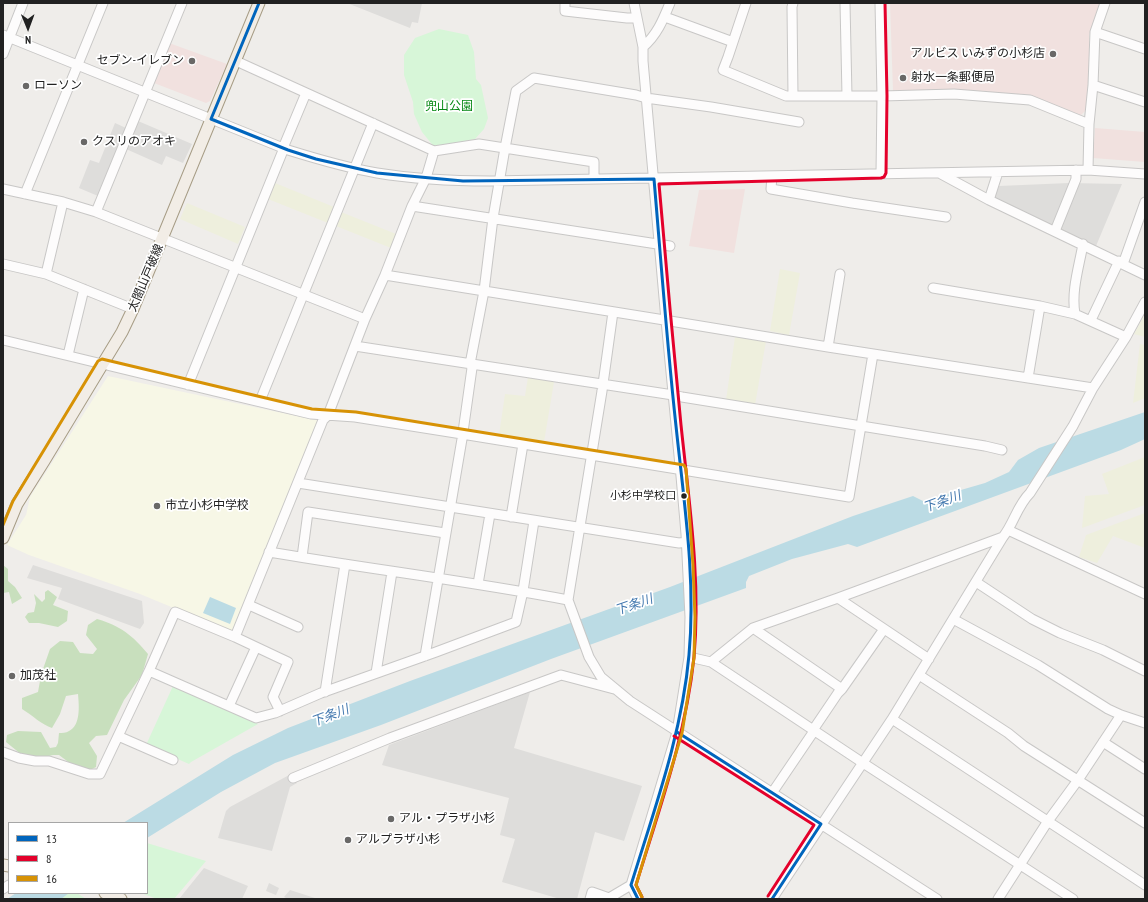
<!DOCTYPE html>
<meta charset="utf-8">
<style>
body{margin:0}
#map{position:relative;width:1148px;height:902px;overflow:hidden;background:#efedea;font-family:"PT Sans Narrow",sans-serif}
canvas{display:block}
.frame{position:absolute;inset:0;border:4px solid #212121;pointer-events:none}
.legend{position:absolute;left:8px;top:822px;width:140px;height:72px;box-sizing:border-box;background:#fff;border:1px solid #a6a6a6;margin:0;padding:5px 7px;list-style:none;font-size:12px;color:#212121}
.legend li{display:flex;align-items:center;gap:8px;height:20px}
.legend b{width:20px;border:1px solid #a6a6a6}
.north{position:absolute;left:8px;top:8px;width:40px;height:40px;-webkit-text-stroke:3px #fff;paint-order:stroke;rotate:179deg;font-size:11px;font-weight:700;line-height:16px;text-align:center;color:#212121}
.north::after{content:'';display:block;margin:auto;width:14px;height:18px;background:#212121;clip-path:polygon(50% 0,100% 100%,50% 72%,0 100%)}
</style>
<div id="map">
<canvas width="1148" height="902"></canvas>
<div class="frame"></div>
<ul class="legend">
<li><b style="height:5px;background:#0065bd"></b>13</li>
<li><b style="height:5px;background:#e4002b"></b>8</li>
<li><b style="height:5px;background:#d79205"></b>16</li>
</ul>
<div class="north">N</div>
</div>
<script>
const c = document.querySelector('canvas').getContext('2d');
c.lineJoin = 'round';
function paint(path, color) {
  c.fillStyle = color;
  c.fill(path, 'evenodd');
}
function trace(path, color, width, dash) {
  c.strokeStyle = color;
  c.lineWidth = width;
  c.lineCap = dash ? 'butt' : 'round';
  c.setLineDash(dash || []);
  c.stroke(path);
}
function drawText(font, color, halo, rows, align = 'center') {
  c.font = font + ' "PT Sans Narrow","Noto Sans JP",sans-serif';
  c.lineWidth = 3.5;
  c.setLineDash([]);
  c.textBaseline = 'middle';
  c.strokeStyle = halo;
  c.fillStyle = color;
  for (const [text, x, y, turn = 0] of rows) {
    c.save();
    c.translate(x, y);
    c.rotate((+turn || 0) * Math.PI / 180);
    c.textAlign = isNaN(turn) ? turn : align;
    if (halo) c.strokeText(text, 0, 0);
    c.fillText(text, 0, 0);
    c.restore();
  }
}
const residential = new Path2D(`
 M347 3 396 4 422 3 418 23 412 22 410 28Z
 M138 121 192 144 183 163 166 156 162 165 126 149Z
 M115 123 126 128 98 196 79 188 90 160 99 163Z
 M1069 183 1122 184 1096 246 994 199 999 186Z
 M33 565 142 601 144 623 140 629 58 599 62 588 27 578Z
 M530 692 514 748 642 786 624 841 595 832 577 899H560L502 882 515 839 500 835 509 798 382 765 389 745Z
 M291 774 297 783 290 787 272 851 218 838 226 811 230 807Z
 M204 868 248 886 242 899H179Z
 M269 883 279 888 276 895 266 891Z
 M290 890 318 899H288L284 897Z`);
const commercial = new Path2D(`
 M890 3H1100L1089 35 1090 57 1086 110 1081 115 1030 96 955 90 893 91Z
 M169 43 227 64 210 101 206 103 154 83Z
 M1095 128 1145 132V162L1093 158Z
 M745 189 734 253 689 246 699 190Z`);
const education = new Path2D(`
 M108 376 320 421 234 633 140 594 29 555 7 545 26 515 30 497Z`);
const farmland = new Path2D(`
 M275 183 334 207 328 223 268 199Z
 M187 203 245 227 238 244 180 219Z
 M341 212 396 234 391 248 336 226Z
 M780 269 800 273 789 335 770 331Z
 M1145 314V337L1134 334Z
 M735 337 766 341 755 405 726 400Z
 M1140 344 1145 345V398L1133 403Z
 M528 377 554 382 544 442 499 435 505 394 525 396Z
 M1145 457V505L1082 528 1085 496 1109 494 1102 474Z
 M1145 513V548L1113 536 1097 563 1079 557 1086 535Z`);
const forest = new Path2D(`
 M3 565 8 569V581L15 587 22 598 12 604 9 592 3 593Z
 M48 590 57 597 53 605 68 611 67 621 58 627 39 623H29L25 617 28 613 34 612 36 603 34 594 42 602 45 599V592Z
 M97 619C121 626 132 635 148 654L142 675 124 700 107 735 96 736 89 743 97 756 96 767 88 771 71 764 59 755H53L41 758 22 755 6 742 7 735 18 731 41 732 50 748 56 747 58 743 59 733C62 733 66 733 69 731 81 725 79 706 78 694L66 696 60 714 52 728C42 725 32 715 22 709V698L38 692 40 681 50 676 43 669 50 649 60 641 73 642 80 653 93 654 97 649 86 635 88 625Z`);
const park = new Path2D(`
 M439 29 468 35 474 52 476 79 481 85 488 118 484 129 475 139 435 148 422 132 414 114 413 102 404 75V55L415 38Z
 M173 686 258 724 191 762 189 764 146 745Z
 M147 843 206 861 174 899H157L141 893H147Z
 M62 893H77L86 899H54Z`);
const water = new Path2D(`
 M1145 412V439L1121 450 857 547 848 544 792 559 749 576 746 582V588L551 659 381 725 275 763 221 792 147 838V823H123L233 755 288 728 410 681 670 587 853 516 913 496 923 501 985 483 1009 472 1018 460 1039 448Z
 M210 597 236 608 230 624 203 613Z
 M16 893H69L61 899H7Z`);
const minor = new Path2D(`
 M565 3V11L627 18H637
 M746 3 728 57 723 70 786 96H882L954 94 1030 100 1089 124
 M845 3 847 96
 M880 3 882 96 881 173
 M665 17 733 42
 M1095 32 1145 49
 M3 35 288 150C317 159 347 168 377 173 414 179 452 181 490 181L1088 170 1145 174
 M643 47C657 35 663 20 670 3
 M3 54 23 3
 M236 61 434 151 479 144 594 162V179
 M1093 85 1145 102
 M793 96 792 7 793 3
 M283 148 306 93
 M1088 170 1089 124 1093 85 1095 32 1105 3
 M941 174 989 200 1145 275
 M772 176 771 189 852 203 946 217
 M3 189 63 202 96 212 365 319
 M25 194 103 3
 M989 200 998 172
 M412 206 670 246
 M96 212 182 3
 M1055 231 1076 179V170
 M3 264 46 274 133 309
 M1123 264 1145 202
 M46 274 63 202
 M385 275 658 319 828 347 1093 388
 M933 288 1040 306 1075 314 1126 337
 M613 312 602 391 568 600 589 657 601 677 630 701 937 899
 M1075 314C1071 291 1079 267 1083 244
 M1091 320 1119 261
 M3 340 214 391 311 414 355 417 462 434 849 497 873 354
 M355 346 673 395 682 397 985 446 1002 450
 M828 347 840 274
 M68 355 84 289
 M1028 378 1040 306
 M188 385 284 148
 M260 401 373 123
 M298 483 679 543 687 542
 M511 517 523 444
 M1008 530 1145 594
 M269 552C369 569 469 581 568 600
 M302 557 308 512 445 533
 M976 582 1032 619 1060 633 1103 650 1145 671
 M478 584 490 514
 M838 598 929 659
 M249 605 298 627
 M953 619 1038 665 1108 709 1121 715 1145 723
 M753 628 842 689
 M235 637 288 662 273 697 280 711
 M425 656 462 439 472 368 470 364 484 291 493 218 505 148 516 91 534 78 636 95 646 98 711 107 799 122
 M689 657 711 662 863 763 1073 899
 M711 662 753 628 838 598 1003 537
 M149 671 175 612 235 637 323 420 328 415 365 319 385 275 412 206 426 178 434 151
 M376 673 392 572
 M919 675 1008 733 1024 746 1145 823
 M325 692 345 564
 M229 706 256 647
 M892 719 1145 885
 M813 730 838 693 842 689 884 629
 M118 736 173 760
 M1103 742 1145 769
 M3 752 19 758 35 761H49L89 774H100L149 671 256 718 275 713 321 693 436 652 516 622 523 591 534 521
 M293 778 390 738 561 675 614 689
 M772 793 814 731
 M631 885 638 899
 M3 889 9 885
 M590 899 592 892 609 898 631 885 677 732 689 657 690 617 686 534 681 476 666 320 643 61V47L634 3
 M772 899 892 719 1003 537C1014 523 1017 506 1030 493L1073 426 1093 388 1126 337 1145 302
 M998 899 1048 821 1078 780 1121 715`);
const major = new Path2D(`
 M3 538 17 504 44 461 122 332 133 309 259 3
 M3 865 9 866
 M105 893 121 899`);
const bus1 = new Path2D(`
 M259 3 211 119 288 150 316 159 377 173 463 181 654 179C661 261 667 344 676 426 684 502 696 579 689 655 682 734 654 810 631 885L638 899
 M677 732 821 824 772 899`);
const bus2 = new Path2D(`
 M674 736 814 825 768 896
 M642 897 636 885C659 810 686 735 694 657 701 580 689 502 681 425 673 345 666 264 659 184L881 178 884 177 886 173 887 96 885 3`);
const bus3 = new Path2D(`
 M3 525 13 501 98 361 102 359 312 409 356 412 684 465 686 469 693 565 695 617 694 658 682 733 636 885 642 897`);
const markers = [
 [1053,54,4,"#696867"],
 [192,61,4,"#696867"],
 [903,78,4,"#696867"],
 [26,86,4,"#696867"],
 [84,142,4,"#696867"],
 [684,496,3.5,"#212121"],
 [157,506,4,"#696867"],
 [12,676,4,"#696867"],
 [391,819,4,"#696867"],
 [348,840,4,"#696867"]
];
const busNames = [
 ["小杉中学校口",676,496]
];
const poiNames = [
 ["アルビス いみずの小杉店",1045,54,"right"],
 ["セブン-イレブン",184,61,"right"],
 ["射水一条郵便局",911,78],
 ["ローソン",34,86],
 ["クスリのアオキ",92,142],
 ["市立小杉中学校",165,506],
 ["加茂社",20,676],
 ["アル・プラザ小杉",399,819],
 ["アルプラザ小杉",356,840]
];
const parkNames = [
 ["兜山公園",449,107]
];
const streetNames = [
 ["太閤山戸破線",146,278,-67]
];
const waterNames = [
 ["下条川",942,502,-20],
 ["下条川",634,605,-19],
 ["下条川",330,716,-21]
];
paint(residential, '#dedddb');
paint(commercial, '#f1e1df');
paint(education, '#f7f7e6');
paint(farmland, '#eeefdd');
paint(forest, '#c8dfbd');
paint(park, '#d7f6d8');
paint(water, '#bbdbe4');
trace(minor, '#c8c7c6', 11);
trace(major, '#a69c85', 13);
trace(minor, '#fdfcfc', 9);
trace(major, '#f2ede6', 11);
trace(bus1, '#0065bd', 3);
trace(bus2, '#e4002b', 3);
trace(bus3, '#d79205', 3);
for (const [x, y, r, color] of markers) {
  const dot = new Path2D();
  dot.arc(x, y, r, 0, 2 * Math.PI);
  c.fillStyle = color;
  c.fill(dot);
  trace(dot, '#fff', 1.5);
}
drawText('11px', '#212121', '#fff', busNames, 'right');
drawText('12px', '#212121', '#fff', poiNames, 'left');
drawText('12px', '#058813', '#fff', parkNames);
drawText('12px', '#212121', '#fff', streetNames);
drawText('italic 13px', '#4378af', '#fff', waterNames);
</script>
